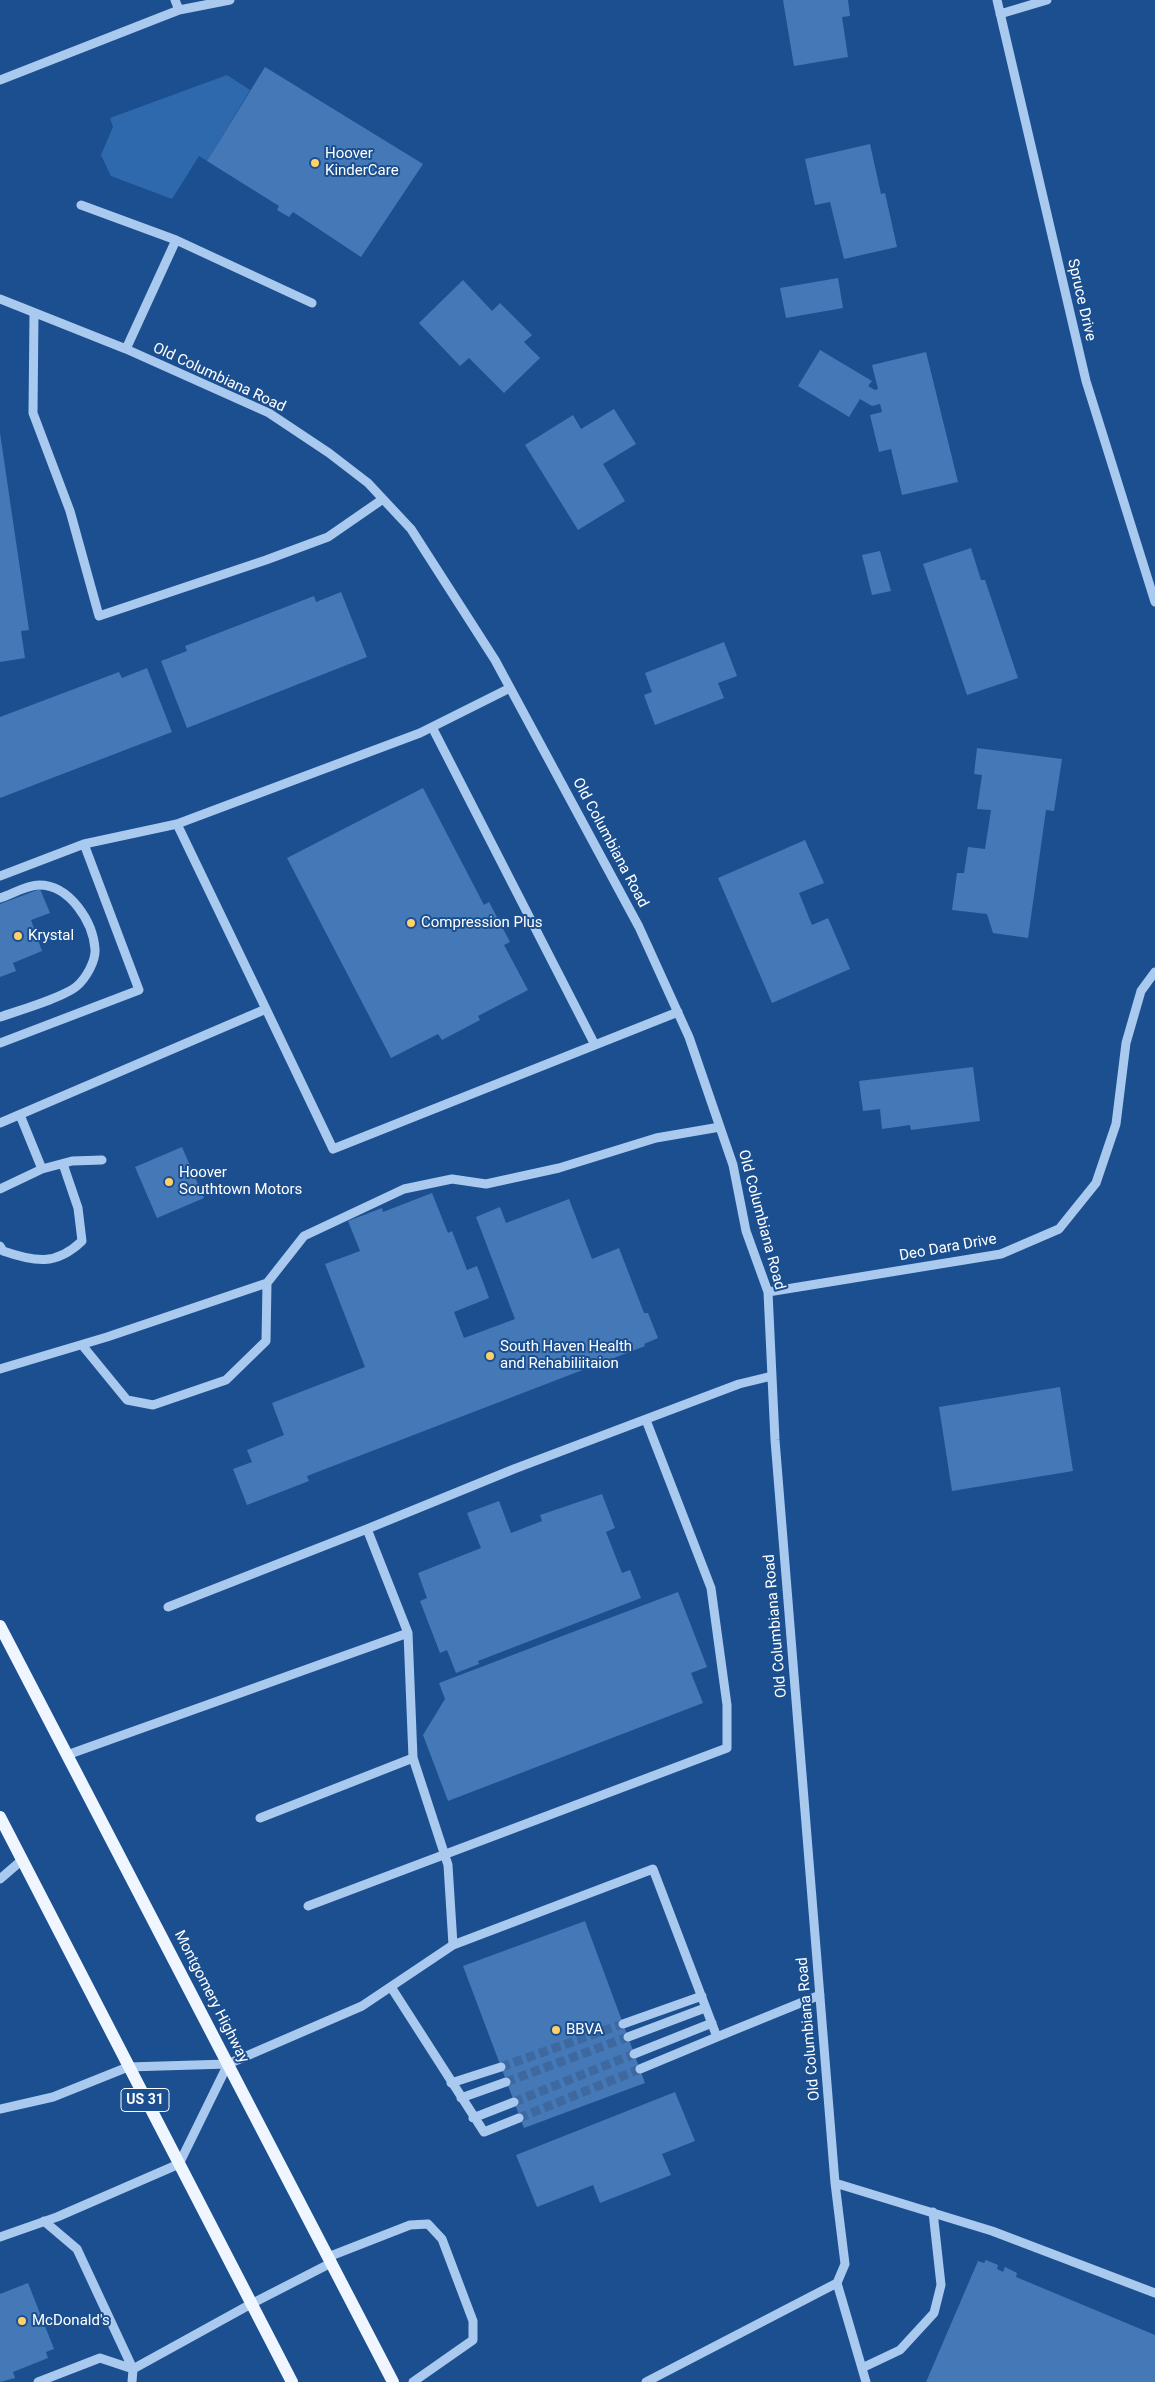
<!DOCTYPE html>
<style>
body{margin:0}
canvas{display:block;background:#1b4f8f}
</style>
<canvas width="1155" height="2382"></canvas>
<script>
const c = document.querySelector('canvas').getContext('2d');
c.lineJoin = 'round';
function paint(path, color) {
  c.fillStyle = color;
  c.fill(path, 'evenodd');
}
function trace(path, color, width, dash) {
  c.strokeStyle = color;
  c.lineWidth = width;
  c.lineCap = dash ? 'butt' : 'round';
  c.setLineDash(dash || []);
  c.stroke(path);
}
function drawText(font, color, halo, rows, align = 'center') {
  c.font = font + ' Roboto,sans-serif';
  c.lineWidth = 4;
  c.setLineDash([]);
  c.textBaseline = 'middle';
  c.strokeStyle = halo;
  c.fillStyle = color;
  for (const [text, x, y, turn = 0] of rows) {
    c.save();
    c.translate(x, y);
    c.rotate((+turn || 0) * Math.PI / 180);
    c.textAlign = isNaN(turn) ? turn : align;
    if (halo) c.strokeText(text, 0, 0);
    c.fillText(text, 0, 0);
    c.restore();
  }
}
const green = new Path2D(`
 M227 75 250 90 207 161 199 156 172 199 111 176 101 155 113 127 110 118Z`);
const building = new Path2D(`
 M783 0H848L850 16 842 17 848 57 794 66Z
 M265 67 423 164 361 257 293 212 289 217 277 210 279 206 207 161Z
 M870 144 881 194 885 193 897 247 844 259 830 202 815 205 805 159Z
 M838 278 843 308 786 318 780 288Z
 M463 280 492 311 500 303 532 335 524 342 540 358 504 393 469 358 460 366 419 323Z
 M820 350 872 381 868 386 875 390 878 389 872 365 926 352 958 482 902 495 891 449 879 452 870 415 882 412 880 404 872 406 860 399 849 417 798 386Z
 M614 409 636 444 603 464 625 501 578 530 525 445 573 415 581 429Z
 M0 433 29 630 21 631 25 658 0 662Z
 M971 548 981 580H985L1018 678 967 695 923 564Z
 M880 551 891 591 872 595 862 555Z
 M341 592 367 657 187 728 161 661 187 651 185 646 314 596 316 602Z
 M724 642 737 676 718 683 724 698 655 725 644 695 652 692 645 673Z
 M147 668 172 732 0 798V717L119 672 122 678Z
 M977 748 1062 759 1054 811 1046 810 1028 938 993 933 987 914 952 910 957 873H964L968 847 985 849 991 810 977 809 982 775 974 774Z
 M423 788 484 905 489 902 510 942 504 945 528 990 478 1016 480 1020 442 1040 438 1034 391 1058 287 858Z
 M805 840 824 883 799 893 812 925 828 918 850 969 772 1003 718 878Z
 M40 889 50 913 31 920 42 951 13 963 16 971 0 977V904Z
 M973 1067 980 1121 911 1130 910 1125 882 1129 880 1109 863 1111 859 1081Z
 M182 1147 204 1198 157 1218 135 1167Z
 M432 1193 448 1233 452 1231 467 1270 477 1266 489 1298 454 1312 464 1338 515 1319 476 1217 500 1207 506 1223 569 1199 592 1259 619 1248 644 1313H648L658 1338 644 1344 645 1346 307 1476 309 1481 247 1505 233 1469 252 1462 247 1450 284 1435 272 1403 365 1367 325 1264 360 1251 348 1221 382 1208 383 1212Z
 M1060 1387 1073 1471 952 1491 939 1407Z
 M602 1494 615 1528 606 1532 622 1573 630 1570 641 1598 478 1661 479 1664 456 1673 447 1650 440 1653 420 1601 427 1598 418 1573 481 1548 467 1513 499 1501 511 1533 542 1521 540 1515Z
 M678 1592 707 1667 691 1673 703 1703 448 1801 423 1735 445 1699 439 1683Z
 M585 1921 645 2083 524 2128 463 1966Z
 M675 2092 695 2141 662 2154 671 2175 600 2203 593 2185 537 2207 516 2155Z
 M986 2260 998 2265 997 2269 1003 2272 1005 2267 1017 2273 1016 2277 1155 2335V2382H926L978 2261 984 2263Z
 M28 2283 54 2349 46 2352 48 2358 13 2372 15 2378 0 2382V2294Z`);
const minorTunnel = new Path2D(`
 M501 2067 623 2024
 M506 2082 628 2037
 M514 2102 634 2054
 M519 2118 640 2069`);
const minor = new Path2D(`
 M997 0 1086 381 1155 602
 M179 10 230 0
 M1000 14 1047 0
 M0 80 179 10 175 0
 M81 205 176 240
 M0 299 126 349 269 413 329 453 368 483 411 529 495 660 639 927 689 1037 733 1165 746 1231 768 1292 775 1440 835 2183 845 2264 837 2283 646 2382
 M34 313 33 413 70 511 99 616 266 560 328 537 383 499
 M126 349 176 240 312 303
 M432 727 595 1045
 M177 824 266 1009
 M0 876 84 844 177 824 420 733 510 688
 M0 898C12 894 27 885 39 885 70 885 93 922 95 949 96 961 86 978 77 986 65 997 17 1011 0 1017
 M0 1043 139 990 84 844
 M20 1115 42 1169 72 1161 102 1160
 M0 1123 266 1009 333 1149 678 1012
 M0 1189 42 1169
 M0 1246 3 1251C35 1262 56 1266 82 1241L78 1208 63 1164
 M267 1283 304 1236 404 1189 452 1179 486 1184 559 1168 656 1138 720 1127
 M768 1292 1001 1254 1059 1229 1096 1183 1116 1124 1126 1043 1141 991 1155 972
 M0 1369 107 1337 267 1283 266 1341 226 1380 153 1405 127 1400 82 1345
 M367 1529 514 1469 739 1384 772 1376
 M168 1607 367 1529 408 1633
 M260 1818 413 1758
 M0 1879 22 1860
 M308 1906 727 1748V1705L711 1588 646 1420
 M453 1945 653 1869 717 2037 820 1995
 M391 1987 484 2132 519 2118
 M623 2024 702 1996
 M628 2037 705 2008
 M634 2054 712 2023
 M640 2069 717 2037
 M451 2083 501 2067
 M461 2098 506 2082
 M0 2109 53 2097 128 2067 228 2064 362 2006 453 1945 448 1865 413 1758 408 1633 67 1755
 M473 2118 514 2102
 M835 2183 992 2231 1155 2293
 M44 2221 77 2249 133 2369 132 2382
 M0 2237 57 2217 179 2164 228 2064
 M328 2257 410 2225 428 2224 442 2239 473 2321V2340L413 2382
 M837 2283 866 2382
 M862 2368 900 2350 934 2313 941 2285 933 2212
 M38 2382 100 2358 133 2369 251 2304 331 2263`);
const major = new Path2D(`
 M0 1626 393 2382
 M0 1817 292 2382`);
const markers = [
 [315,163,5,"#ffd166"],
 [411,923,5,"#ffd166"],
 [18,936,5,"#ffd166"],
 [169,1182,5,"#ffd166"],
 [490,1356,5,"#ffd166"],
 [556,2030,5,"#ffd166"],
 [22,2321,5,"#ffd166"]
];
const shields = [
 [145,2100,48]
];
const shieldNames = [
 ["US 31",145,2100]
];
const poiNames = [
 ["Hoover",325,154],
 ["KinderCare",325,171],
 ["Compression Plus",421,923],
 ["Krystal",28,936],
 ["Hoover",179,1173],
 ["Southtown Motors",179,1190],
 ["South Haven Health",500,1347],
 ["and Rehabiliitaion",500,1364],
 ["BBVA",566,2030],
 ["McDonald's",32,2321]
];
const streetNames = [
 ["Spruce Drive",1081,300,77],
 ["Old Columbiana Road",219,378,25],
 ["Old Columbiana Road",610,843,62],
 ["Old Columbiana Road",761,1220,75],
 ["Deo Dara Drive",948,1248,-10],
 ["Old Columbiana Road",776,1626,-95],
 ["Montgomery Highway",211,1997,63],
 ["Old Columbiana Road",809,2029,-95]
];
paint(green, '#2e69ad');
paint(building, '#4478b7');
trace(minorTunnel, '#3d69a0', 9, [9, 4.5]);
trace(minor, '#a9c9ee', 9);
trace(major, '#f0f6ff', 12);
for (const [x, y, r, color] of markers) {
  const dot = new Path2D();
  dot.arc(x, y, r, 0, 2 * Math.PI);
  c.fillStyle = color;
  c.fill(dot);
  trace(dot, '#1b4f8f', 2);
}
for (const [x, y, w] of shields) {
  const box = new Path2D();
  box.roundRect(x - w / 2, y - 11.5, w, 23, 4);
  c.fillStyle = '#1b4f8f';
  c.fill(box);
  trace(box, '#fff', 1);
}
drawText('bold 14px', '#fff', null, shieldNames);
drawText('15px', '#fff', '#1b4f8f', poiNames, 'left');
drawText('15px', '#fff', '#1b4f8f', streetNames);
</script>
